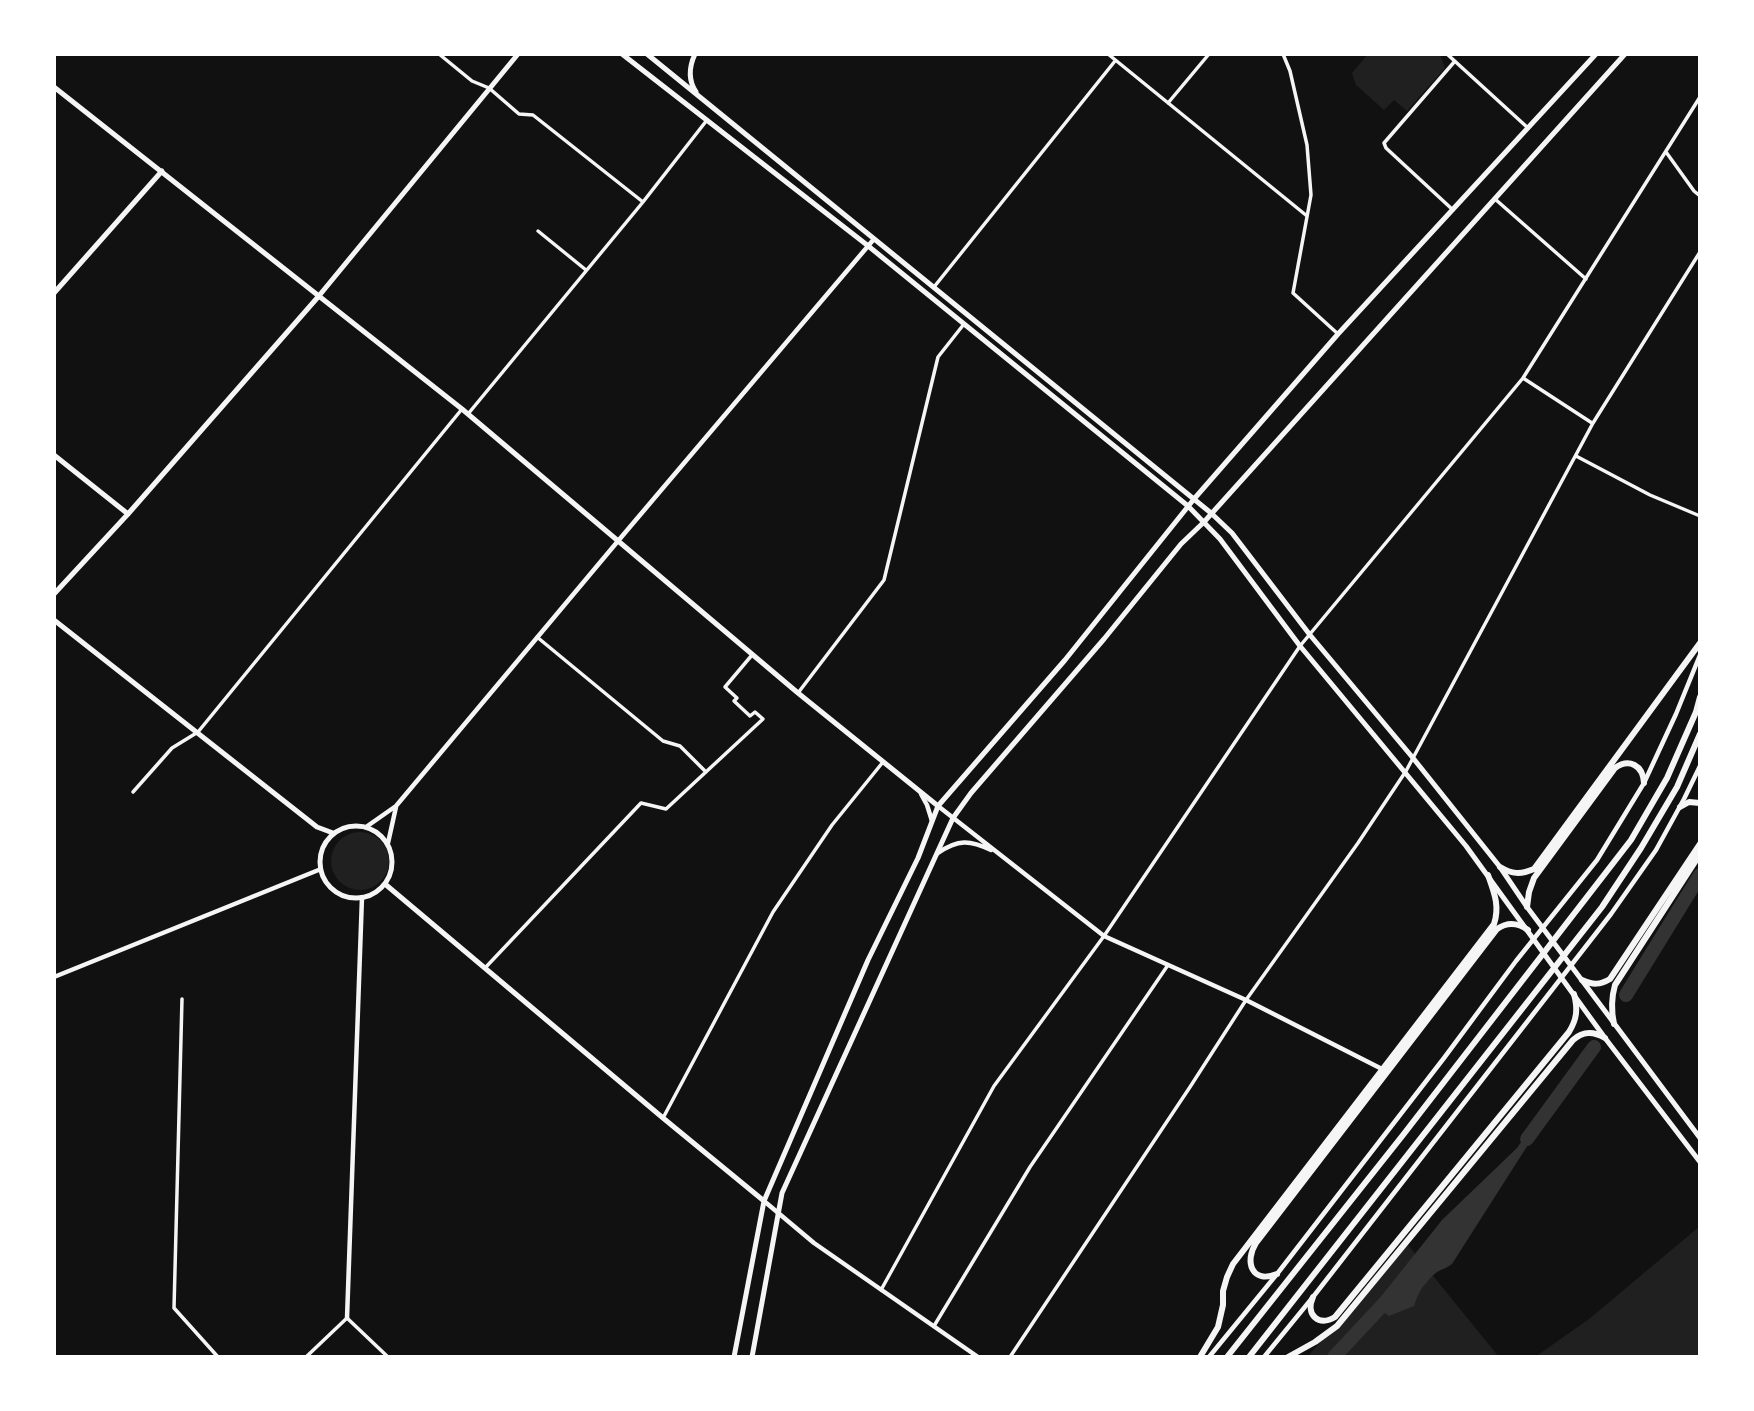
<!DOCTYPE html>
<style>
body{margin:0}
#map{position:relative;width:1754px;height:1411px;overflow:hidden;background:#111;font-family:Figtree,sans-serif}
canvas{display:block}
.frame{position:absolute;inset:0;border:56px solid #fff;pointer-events:none}
</style>
<div id="map">
<canvas width="1754" height="1411"></canvas>
<div class="frame"></div>
</div>
<script>
const c = document.querySelector('canvas').getContext('2d');
c.lineJoin = 'round';
function paint(path, color) {
  c.fillStyle = color;
  c.fill(path, 'evenodd');
}
function trace(path, color, width, dash) {
  c.strokeStyle = color;
  c.lineWidth = width;
  c.lineCap = dash ? 'butt' : 'round';
  c.setLineDash(dash || []);
  c.stroke(path);
}
const green = new Path2D(`
 M1368 54H1440L1445 68 1407 111 1394 100 1384 110 1356 85 1352 73Z
 M331 861a29 29 0 1 1 58 0a29 29 0 1 1-58 0Z
 M1700 1226V1357H1535L1589 1319Z
 M1408 1245 1499 1357H1307Z`);
const water = new Path2D(`
 M1535 1122 1540 1126 1452 1264C1447 1268 1442 1269 1437 1272 1425 1282 1418 1292 1414 1306L1389 1316 1378 1308 1375 1304 1442 1220 1517 1148Z`);
const river = new Path2D(`
 M1626 995 1700 875
 M1527 1139 1594 1047
 M1334 1357 1392 1295`);
const minor = new Path2D(`
 M439 54 472 81 489 88 519 114 533 115 643 202
 M1108 54 1307 216
 M1283 54 1290 71 1307 145 1311 195 1293 293 1338 334
 M1447 54 1528 128
 M1168 103 1209 54
 M1666 152 1694 191 1700 196
 M1495 199 1586 279
 M1453 210 1386 148 1384 143 1455 61
 M538 231 586 270
 M934 287 1115 61
 M1523 378 1592 423
 M468 414 643 202 707 120
 M1576 456 1650 495 1700 516
 M537 637 663 741 680 746 706 772
 M798 693 884 580 938 357 964 324
 M133 792 172 748 198 732 462 409
 M485 968 641 803 666 809 763 719 755 712 750 716 734 701 737 698 725 687 752 655
 M182 999 174 1308 218 1357
 M663 1118 773 912 832 825 883 762
 M881 1290 994 1086 1104 936 1300 646 1523 378 1700 97
 M934 1326 1030 1167 1168 965
 M306 1357 347 1318 388 1357
 M1010 1357 1190 1087 1246 1000 1358 843 1406 771 1593 423 1700 252`);
const tertiary = new Path2D(`
 M921 794 927 805 932 821
 M938 806 1104 936 1246 1000 1380 1068
 M366 827 396 806 618 541 874 239
 M388 843 396 807
 M938 853C958 839 970 840 991 850
 M54 977 321 869
 M764 1201 814 1243 978 1357
 M347 1318 362 897
 M1209 1357 1277 1274 1444 1058 1516 961 1597 860 1644 783 1676 714 1700 655
 M1264 1357 1313 1297 1611 914 1656 850 1684 799 1700 766`);
const secondary = new Path2D(`
 M622 54 867 245 1188 506 1220 539 1300 646 1466 846 1605 1038 1700 1162
 M647 54 1211 513 1232 533 1310 635 1413 758 1500 867 1527 907 1700 1138
 M695 54C689 67 688 80 696 92
 M54 87 462 409 798 693 938 806
 M54 455 128 514
 M54 620 317 827 333 833
 M320 862a36 36 0 1 1 72 0a36 36 0 1 1-72 0Z
 M385 884 663 1118 764 1201
 M734 1357 764 1201 868 960 918 858 938 806 1065 660 1194 499 1338 334 1596 54
 M752 1357 782 1193 953 818 971 793 1104 639 1181 544 1204 522 1625 54`);
const primary = new Path2D(`
 M54 293 162 171
 M54 594 128 514 318 297 518 54`);
const trunk = new Path2D(`
 M1680 807 1689 802 1700 803
 M1500 867C1512 874 1520 875 1534 869L1700 643
 M1527 907 1529 892 1534 878 1615 768C1629 758 1643 765 1644 783
 M1582 980C1593 985 1600 985 1610 979L1700 844
 M1614 1024C1611 1010 1611 999 1615 985L1700 854
 M1277 1274C1252 1284 1244 1262 1256 1243L1497 929C1507 922 1517 922 1528 930
 M1313 1297C1305 1315 1319 1327 1335 1317L1569 1032C1577 1019 1578 1009 1574 994
 M1200 1357 1218 1327 1223 1305V1291L1227 1277 1233 1264 1494 924C1500 906 1494 892 1488 875
 M1227 1357 1403 1135 1631 840 1667 778 1696 712 1700 697
 M1249 1357 1602 907 1641 848 1677 787 1700 734
 M1288 1357 1315 1342 1337 1326 1573 1040C1583 1031 1593 1031 1605 1038`);
paint(green, '#202020');
paint(water, '#333');
trace(river, '#333', 14);
trace(minor, '#f5f5f5', 3.5);
trace(tertiary, '#f5f5f5', 4.5);
trace(secondary, '#f5f5f5', 5);
trace(primary, '#f5f5f5', 5);
trace(trunk, '#f5f5f5', 6);
</script>
